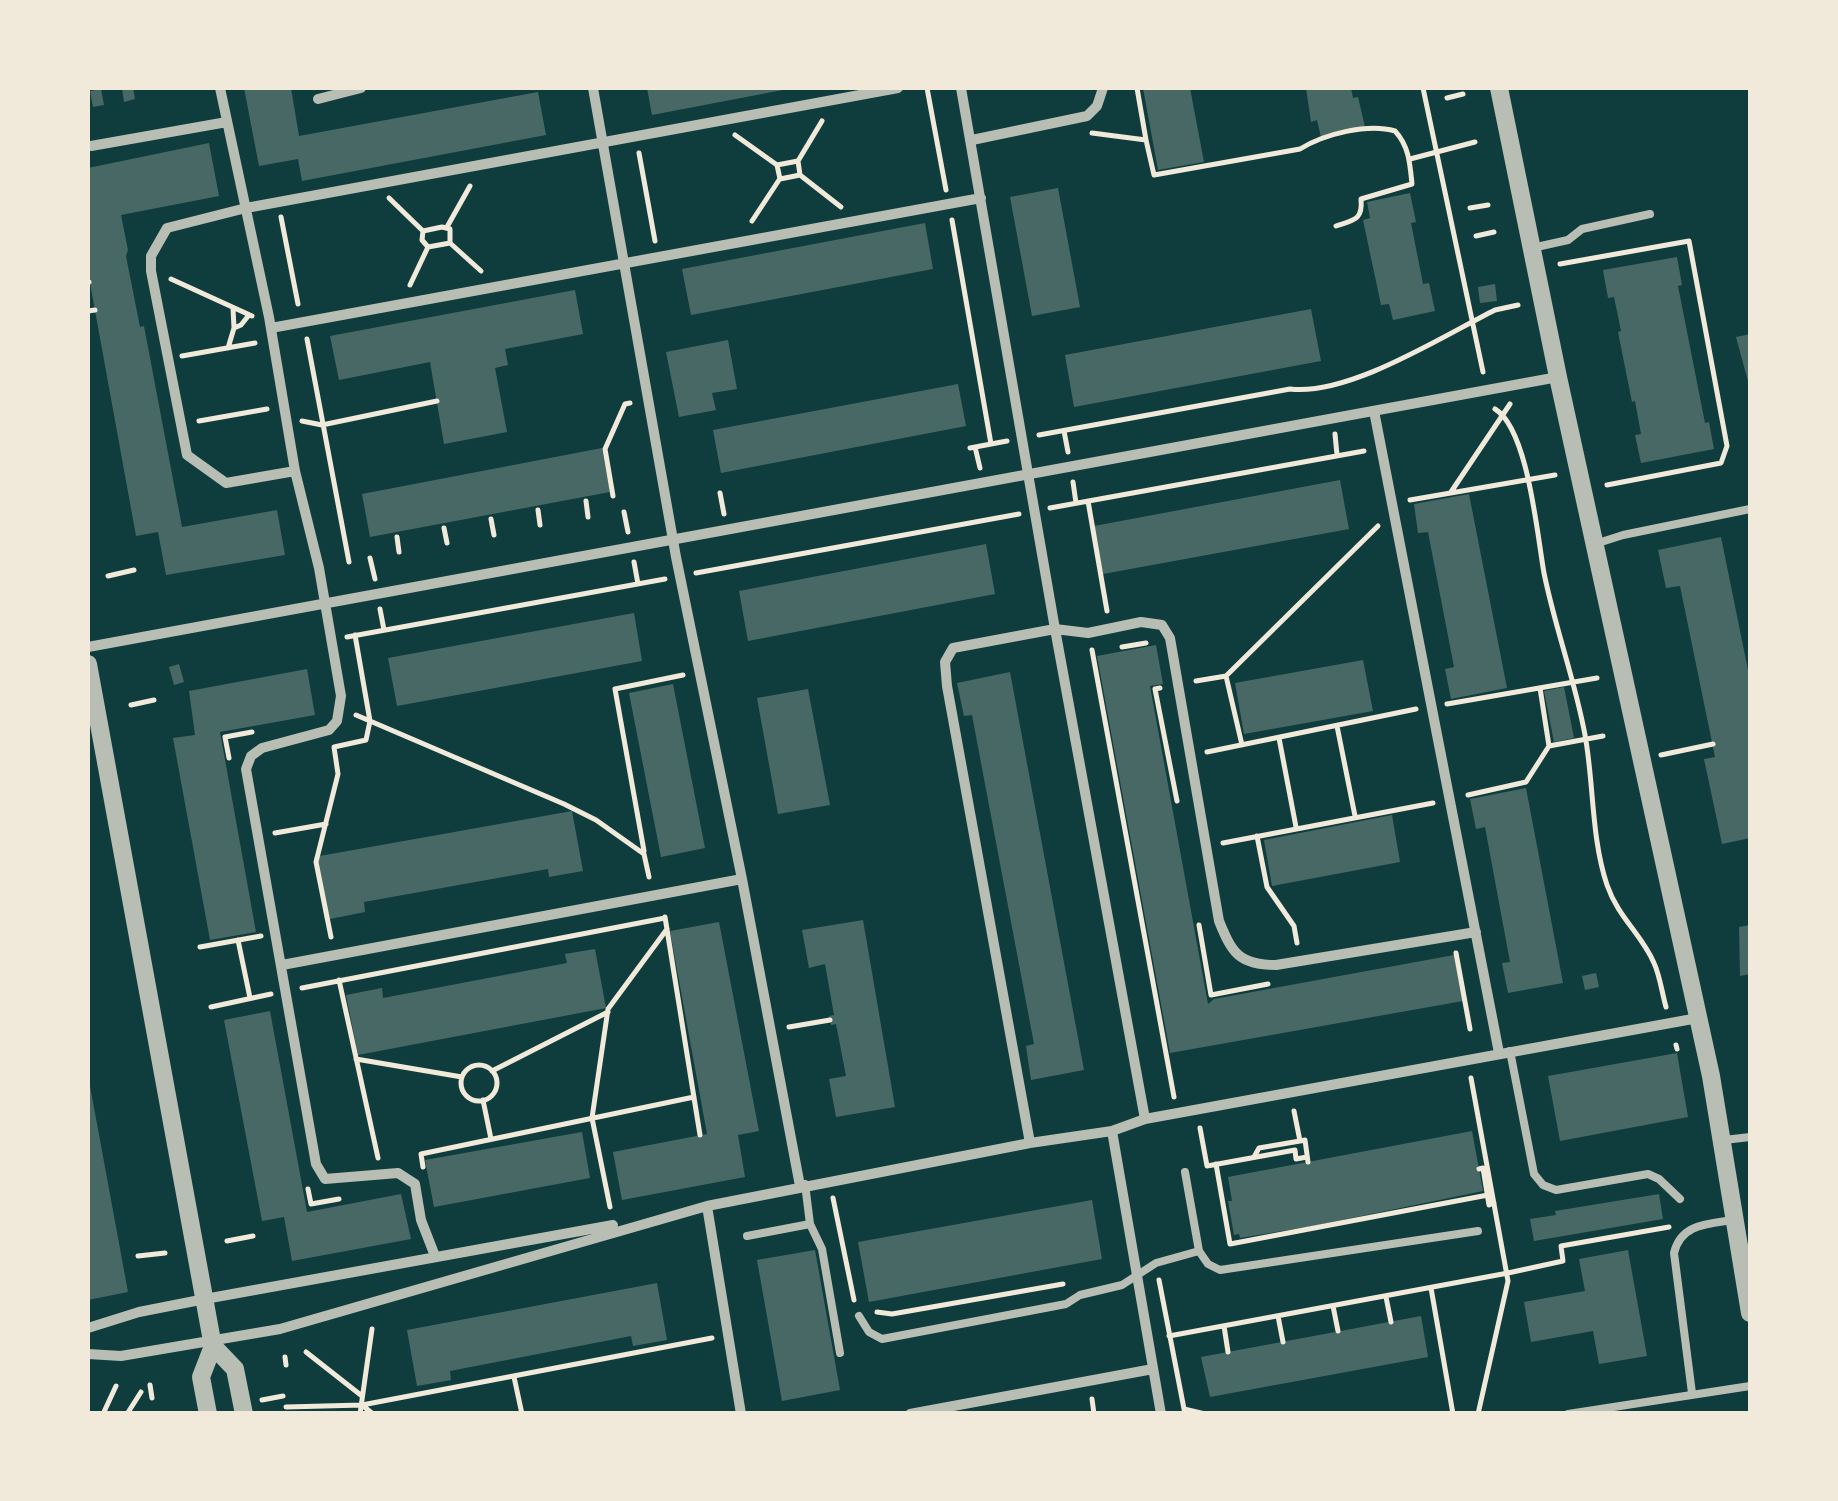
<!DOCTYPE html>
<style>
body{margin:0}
#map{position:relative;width:1838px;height:1501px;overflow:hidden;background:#0f3d3e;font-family:Signika,sans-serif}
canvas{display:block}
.frame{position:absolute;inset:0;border:90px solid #f1e9da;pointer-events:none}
</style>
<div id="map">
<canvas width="1838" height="1501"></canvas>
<div class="frame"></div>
</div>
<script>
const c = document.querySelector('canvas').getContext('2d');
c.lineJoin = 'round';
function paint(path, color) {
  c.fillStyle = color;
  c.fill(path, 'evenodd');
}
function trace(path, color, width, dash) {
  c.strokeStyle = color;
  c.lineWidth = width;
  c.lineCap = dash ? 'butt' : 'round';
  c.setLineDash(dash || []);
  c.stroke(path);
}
const building = new Path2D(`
 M122 88H133L135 99 124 102Z
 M244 88H291L299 136 538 92 546 135 302 181 298 159 259 166Z
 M647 88H788V89L652 115Z
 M1143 88H1190L1204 162 1158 170Z
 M1306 88H1351L1353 98 1358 97 1365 127 1321 137 1317 120 1311 122Z
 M101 89 104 105 93 107 90 91Z
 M209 143 219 196 121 215 128 250 126 256 140 327 144 326 182 527 277 510 285 555 166 575 158 532 136 536 88 272V168Z
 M1058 188 1080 307 1032 316 1010 197Z
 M1410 193 1416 222 1411 223 1423 284 1429 283 1435 311 1393 320 1389 304 1381 305 1363 220 1370 218 1367 202Z
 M925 223 933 269 691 315 682 269Z
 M1677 257 1682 285 1678 286 1705 423 1709 422 1714 449 1641 463 1635 435 1641 434 1635 401 1632 402 1618 332 1621 331 1614 297 1608 298 1603 270Z
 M1495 284 1497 301 1480 303 1478 287Z
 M575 290 583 334 505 349 508 365 495 368 507 432 444 444 430 362 339 380 330 336Z
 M1311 309 1321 361 1074 407 1065 355Z
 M1750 334V385H1749L1736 337Z
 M728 340 737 389 712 393 716 410 679 417 666 352Z
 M958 384 966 426 721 473 713 430Z
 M602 448 610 492 370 537 362 494Z
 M1340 480 1349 529 1103 574 1094 526Z
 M1469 494 1507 688 1451 699 1445 669 1454 667 1428 532 1418 533 1414 504Z
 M1721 537 1750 680V838L1722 844 1704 759 1715 757 1680 586 1666 588 1658 550Z
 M986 544 995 594 748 641 739 591Z
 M634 613 642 661 397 706 388 658Z
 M1156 645 1163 684 1150 686 1208 1004 1214 999 1454 955 1463 1001 1170 1053 1097 656Z
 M1363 660 1373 711 1244 734 1235 683Z
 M179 664 184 682 174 685 169 667Z
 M307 669 315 715 220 732 256 932 210 940 173 738 195 735 189 691Z
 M1010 672 1084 1070 1031 1080 1026 1046 1034 1044 972 715 964 716 957 683Z
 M673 684 705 848 661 857 629 693Z
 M1564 687 1574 738 1554 742 1544 691Z
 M808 689 830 805 778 814 757 698Z
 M1526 788 1563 983 1508 993 1502 963 1510 962 1485 827 1476 829 1470 799Z
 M572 811 583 871 549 877 548 869 364 902 365 912 325 920 314 857Z
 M1392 815 1400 862 1272 886 1264 840Z
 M863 920 895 1107 836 1117 829 1079 846 1076 836 1024 831 1025 830 1020 829 1016 834 1015 825 964 809 968 802 930Z
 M719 922 759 1131 738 1135 745 1177 622 1200 613 1152 707 1134 670 931Z
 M1750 925V974L1740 976 1739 927Z
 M595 949 606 1008 358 1055 346 995 382 988 383 998 567 963 565 954Z
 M1596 973 1599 987 1585 990 1582 976Z
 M270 1011 307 1212 401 1194 411 1239 292 1261 284 1217 262 1221 224 1020Z
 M1677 1053 1688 1117 1560 1141 1548 1076Z
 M88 1075 128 1292 88 1300Z
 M1472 1131 1483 1191 1313 1226 1240 1238 1239 1234 1234 1235 1228 1201H1232L1228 1177Z
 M582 1132 590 1178 434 1207 425 1160Z
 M1659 1194 1663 1219 1534 1241 1530 1219 1556 1215 1555 1211Z
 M1092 1200 1102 1259 869 1302 858 1242Z
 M815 1250 840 1390 782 1401 757 1260Z
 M1628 1250 1647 1356 1599 1364 1593 1331 1531 1342 1524 1302 1585 1291 1579 1259Z
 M657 1283 667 1340 633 1346 631 1336 450 1371 451 1380 417 1386 407 1330Z
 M1421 1316 1428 1357 1210 1397 1201 1357Z`);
const path = new Path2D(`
 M927 88 946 190
 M1137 88 1146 140
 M1423 88 1483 372
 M1447 98 1463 94
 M1092 133 1146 140 1154 175 1300 149C1324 134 1368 123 1395 131 1409 146 1410 164 1412 184L1361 199C1363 220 1354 220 1336 226
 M735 135 777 165 780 179 800 175 798 161 777 165
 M639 153 655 241
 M1410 159 1475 142
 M798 161 822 121
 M800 175 841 207
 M389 198 423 231
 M1470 208 1488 205
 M281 217 298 304
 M952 220 991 444
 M752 221 779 180
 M447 227 470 186
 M1476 236 1494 232
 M450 243 428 247 422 240 423 231 442 227 450 229V243L481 271
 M1560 264 1689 241 1727 446 1721 463 1607 485
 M171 279 252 316
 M88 282H89
 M410 285 428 247
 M233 308 234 328
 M88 311 95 310
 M307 339 349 562
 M228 348 234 328 241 325 249 315
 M182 356 255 343
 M1495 409C1528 429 1537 534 1544 573 1555 628 1575 680 1585 735 1594 784 1591 837 1607 885 1618 917 1642 935 1654 963 1660 976 1662 993 1666 1007
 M199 421 267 409
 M302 421 322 425 437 401
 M1064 431 1068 452
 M1335 434 1337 455
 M1039 435 1290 389C1349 396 1441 337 1495 310L1518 305
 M975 447 980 468
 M970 448 1007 441
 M1073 482 1076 503
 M1451 492 1510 404
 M720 493 724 514
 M613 496 605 449 625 404 630 403
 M1410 500 1555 475
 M586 501 588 517
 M1088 501 1107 611
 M1050 508 1364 451
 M538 510 540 525
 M624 512 628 532
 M491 519 494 535
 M444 528 447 543
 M397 537 399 552
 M370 558 375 579
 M634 562 638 584
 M696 573 1019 514
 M108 576 134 570
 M380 609 384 630
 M347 637 665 579
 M1122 647 1146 643
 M1092 650 1174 1097
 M1226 676 1242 745
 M1196 681 1226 676 1378 526
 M1160 688 1155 689 1177 801
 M1540 688 1549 746
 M1447 704 1597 678
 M131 705 154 700
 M356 715 564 804 596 820 644 854 649 877
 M1337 726 1355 816
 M1279 738 1296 827
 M1207 752 1416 709
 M1661 755 1713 744
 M229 758 225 737 252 732
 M1468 795 1526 782 1549 746 1603 736
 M275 833 326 824
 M1257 836 1267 887 1294 926 1297 943
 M1223 843 1433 803
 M644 851 615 689 683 675
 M665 917 700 1135
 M1199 925 1211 995 1268 984
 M331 937 316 862 338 774 334 747 366 740 370 721 355 635
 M238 940 250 998
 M200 947 261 936
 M1456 953 1470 1029
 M339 980 378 1158
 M302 988 665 918
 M211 1007 271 994
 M789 1027 830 1020
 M1676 1045 1677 1049
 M356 1059 462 1077
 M461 1083a18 18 0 1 1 36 0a18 18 0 1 1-36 0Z
 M492 1071 608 1012
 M1471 1078 1508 1281 1478 1414
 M483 1100 491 1139
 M1294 1111 1300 1141 1305 1140 1308 1162
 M1200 1128 1207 1166 1295 1150 1296 1159 1307 1157
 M1254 1157 1259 1148 1300 1141
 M1216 1164 1230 1244 1488 1195
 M423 1167 421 1154 694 1097
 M1479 1169 1483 1168 1489 1205 1494 1203
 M308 1189 311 1204 339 1199
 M833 1198 854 1300
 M610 1207 592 1118 608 1009 667 929
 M227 1241 253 1236
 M138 1256 165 1253
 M1159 1280 1185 1414
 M1431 1288 1453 1414
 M1386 1297 1391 1322
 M1333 1306 1338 1331
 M877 1312 892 1314 1063 1284
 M1278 1316 1283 1342
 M1224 1326 1228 1352
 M1169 1336 1508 1273 1563 1261 1561 1246 1669 1227
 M306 1352 362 1396
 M285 1357 286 1365
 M514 1377 522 1414
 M150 1385 152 1398
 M1092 1399 1094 1414
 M262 1400 283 1396
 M362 1405 373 1414
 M286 1407 362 1405 712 1338
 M1184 1409 1205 1414
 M103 1414 116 1386
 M127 1414 141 1392
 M360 1414 372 1329`);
const service = new Path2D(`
 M1532 248 1568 240 1582 229 1650 214
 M1595 544 1623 535 1750 509
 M1510 1051 1534 1174 1543 1185 1556 1190 1648 1174 1659 1179 1680 1199
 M1724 1140 1750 1137
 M810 1224 822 1249 840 1353
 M747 1236 810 1224 805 1184
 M1199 1251 1208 1264 1220 1270 1478 1231
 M859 1316 869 1332 882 1339 1066 1304 1080 1295 1122 1285 1156 1263 1199 1251 1185 1172
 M1692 1393 1674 1253C1681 1224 1707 1224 1733 1220
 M1568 1414 1750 1386`);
const minor = new Path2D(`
 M220 88 269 317 295 471 319 568 341 696 337 721 329 730 262 748 251 756 246 769 316 1164 325 1179 398 1173 415 1184 421 1220 435 1256
 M593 88 676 557 742 879 800 1186
 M961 88 1055 629 1145 1119
 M318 99 361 88
 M972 140 1087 116 1097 106 1103 88
 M91 146 227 122
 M271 328 981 198
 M1374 411 1499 1053
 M295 471 226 483 187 455 151 271V256L167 228 246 208 898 88
 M88 647 1558 377
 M282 965 742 879
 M1112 1131 1161 1414
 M1030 1143 947 686 945 662 953 648 1055 629 1088 633 1141 622 1162 625 1170 638 1219 921C1232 953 1239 965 1276 965L1476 932
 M707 1206 741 1414
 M88 1328 139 1312 205 1299 613 1225
 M88 1354 121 1356 280 1329 707 1206 1030 1143 1112 1131 1145 1119 1698 1018
 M910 1414 1153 1369`);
const tertiary = new Path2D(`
 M1499 88 1558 377 1711 1076 1750 1313
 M88 664 212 1341 213 1346 235 1369 244 1414
 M208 1414 201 1377 213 1346`);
paint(building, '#486865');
trace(path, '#f1e9da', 5);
trace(service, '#b8beb3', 8);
trace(minor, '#b8beb3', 10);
trace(tertiary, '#b8beb3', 18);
</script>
